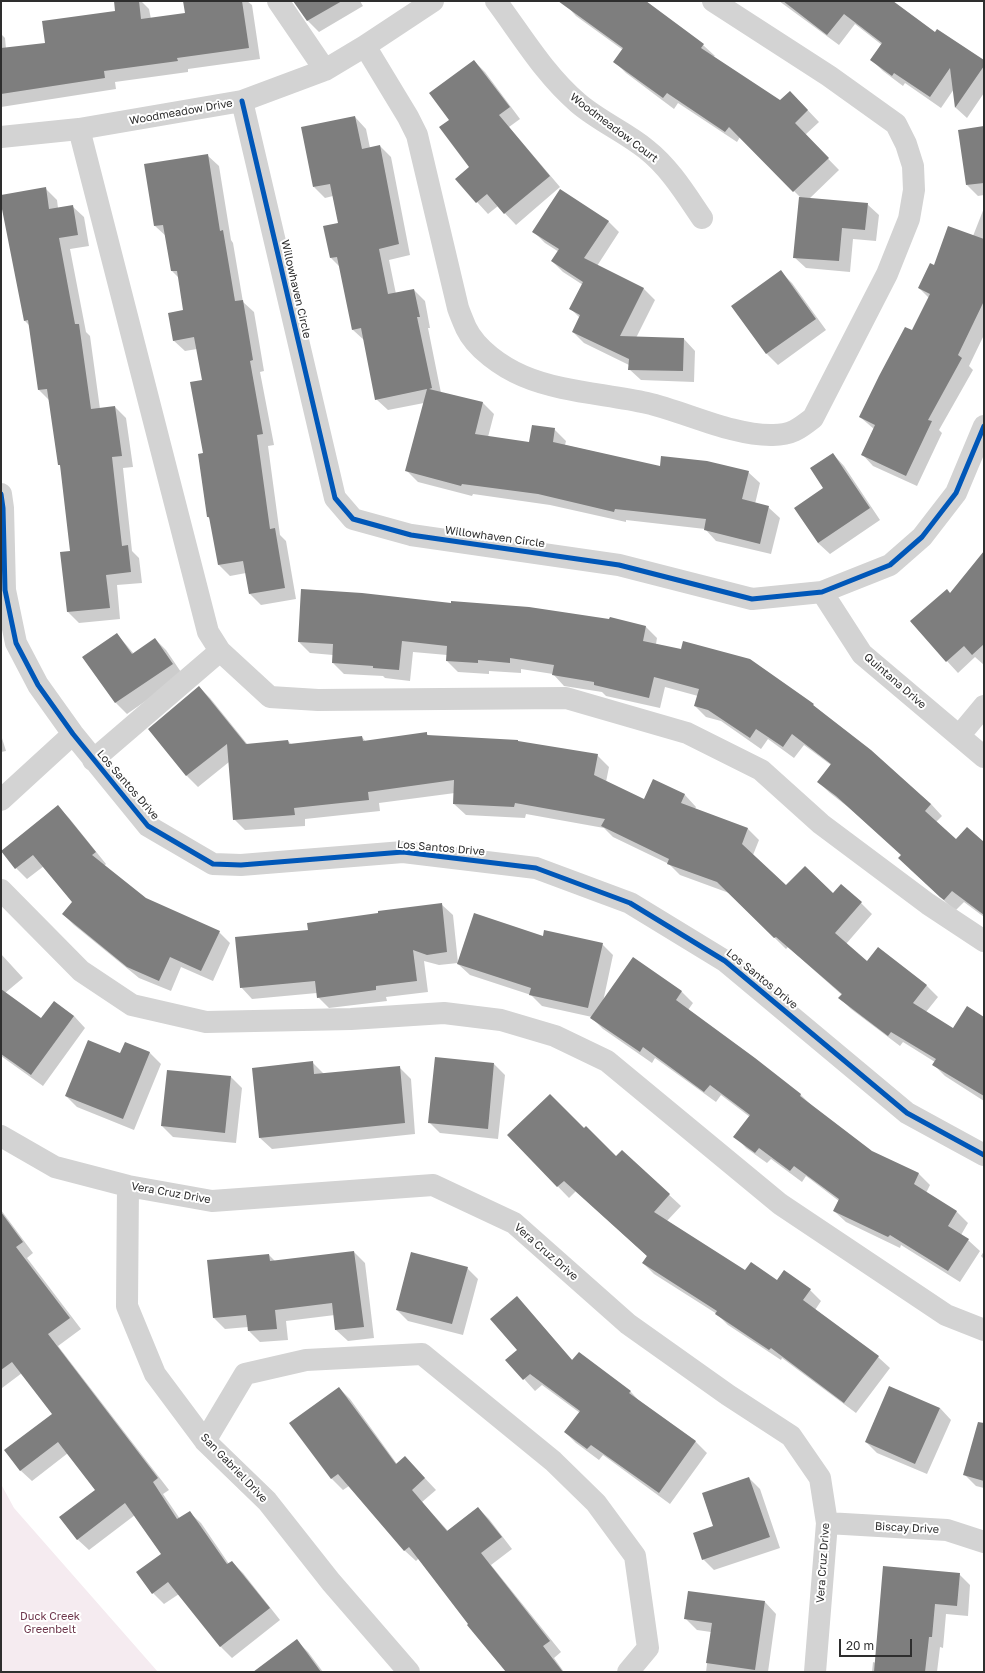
<!DOCTYPE html>
<style>
body{margin:0}
#map{position:relative;width:985px;height:1673px;overflow:hidden;background:#fff;font-family:"Golos Text",sans-serif}
canvas{display:block}
.frame{position:absolute;inset:0;border:2px solid #2e2e2e;pointer-events:none}
.scale{position:absolute;left:839px;top:1639px;width:73px;height:18px;box-sizing:border-box;border:2px solid #2e2e2e;border-top:0;padding-left:5px;font-size:12px;line-height:14px;white-space:nowrap;color:#2e2e2e;-webkit-text-stroke:3px #fff;paint-order:stroke}
</style>
<div id="map">
<canvas width="985" height="1673"></canvas>
<div class="frame"></div>
<div class="scale">20 m</div>
</div>
<script>
const c = document.querySelector('canvas').getContext('2d');
c.lineJoin = 'round';
function paint(path, color) {
  c.fillStyle = color;
  c.fill(path, 'evenodd');
}
function trace(path, color, width, dash) {
  c.strokeStyle = color;
  c.lineWidth = width;
  c.lineCap = dash ? 'butt' : 'round';
  c.setLineDash(dash || []);
  c.stroke(path);
}
function drawText(font, color, halo, rows, align = 'center') {
  c.font = font + ' "Golos Text",sans-serif';
  c.lineWidth = 4;
  c.setLineDash([]);
  c.textBaseline = 'middle';
  c.strokeStyle = halo;
  c.fillStyle = color;
  for (const [text, x, y, turn = 0] of rows) {
    c.save();
    c.translate(x, y);
    c.rotate((+turn || 0) * Math.PI / 180);
    c.textAlign = isNaN(turn) ? turn : align;
    if (halo) c.strokeText(text, 0, 0);
    c.fillText(text, 0, 0);
    c.restore();
  }
}
const green = new Path2D(`
 M1 1484 14 1508 158 1672H1Z`);
const shadow = new Path2D(`
 M118 1H141L149 9 151 19 186 14 193 1H247L252 5 260 59 188 69V72L115 82 116 89 1 107V34L5 38 6 49 46 44 116 12Z
 M294 1H360L363 6 319 32 308 21Z
 M567 1H637L703 45 715 56 713 57 780 102 801 103 819 122 805 135 839 170 809 199 867 204 879 215 876 241 853 239 850 272 806 268 794 257 800 197 740 137 737 142 678 103 674 109 626 73 615 62 623 50 576 16 565 4Z
 M779 1H892L935 34 984 62V93L967 118 956 108 954 89 941 108 905 83 903 86 883 71 871 59 882 45 855 24 839 45Z
 M474 61 485 72 520 119 509 127 560 187 516 225 498 206 488 214 456 179 470 167 451 120Z
 M355 117 366 129 370 148 380 146 391 157 410 255 389 260 396 294 414 290 425 301 430 328H428L441 393 483 403 494 414 488 437 530 443 554 429 566 441 565 445 660 467 748 472 760 483 755 504 768 507 780 518 771 554 716 541 705 529 626 520V522L550 505 473 494 472 496 418 482 407 471 424 403 388 410 376 399 365 341 353 330 340 267 331 258 325 227 339 224 333 196 325 198 314 187Z
 M984 127V195L978 196 967 185Z
 M207 155 219 166 231 240 233 243 243 302 254 312 264 371 260 372 274 445 268 446 280 535 286 541 296 599 261 605 250 594 246 573 230 576 219 565 211 520 208 517 199 455 204 454 203 380 197 349 185 351 173 340 184 311 179 278 172 271 167 237 155 226 145 165Z
 M45 188 57 200 58 208 72 206 84 217 89 246 70 249 86 332 90 336 100 409 115 407 126 418 133 467 123 468 132 551 139 558 142 583 117 585 120 619 79 623 68 612 71 552 61 467 59 464 50 401 39 390 30 326 25 321 1 198V196Z
 M984 208V335L969 366 973 370 939 430 942 433 917 486 873 466 862 454 874 429 860 417 912 332 929 298 919 288 934 266 973 236Z
 M608 221 619 232 597 266 644 289 655 300 636 338 684 339 695 351 694 382 641 380 629 369V365L584 343 573 332 580 318 571 309 583 285 563 272 552 261 559 252 545 243 534 232Z
 M781 272 792 283 826 330 778 365 767 354 733 306Z
 M833 454 844 466 880 520 830 554 818 543 825 489Z
 M984 553V665L975 657 958 673 911 622 950 594Z
 M302 590 646 627 657 638 656 644 813 705 931 804 942 816 936 822 956 840 984 844V917L964 902 956 910 952 908 910 869 902 855 848 807 830 793 818 782 831 765 804 745 794 758 768 739 761 749 721 721 706 717 695 706 698 696 665 687 660 708 606 696 602 692 564 686 553 674 521 669V673L489 671V674L458 672 447 661V655L413 652 410 681 385 678 383 676 344 674 333 663V655L310 653 299 642Z
 M117 634 134 654 155 639 166 650 183 675 127 714 116 703 84 657Z
 M199 687 210 698 248 745 288 741 292 745 362 737 366 742 426 733 429 736 519 742 597 755 609 767 606 782 644 800 654 781 685 795 696 807 695 809 748 829 759 840 753 855 786 887 834 894 861 903 872 914 846 944 867 963 878 948 927 986 938 997 926 1012 953 1029 984 1017V1101L945 1076 934 1065 935 1062 903 1042 900 1046 851 1009 840 998 842 995 788 947 786 949 729 893 680 875 669 864 613 837 604 828 526 814 525 818 466 815 454 804 455 793 379 803 380 811 305 819V826L245 830 234 819 229 762 198 787 187 776 149 729Z
 M1 735 6 751 1 752Z
 M58 807 69 818 106 864 104 866 145 899 219 932 230 943 213 981 181 967 171 991 139 978 74 925 63 914 73 902 44 866 27 879 16 868Z
 M441 904 453 915 458 963 439 965 424 961 428 992 386 997 387 1001 329 1008 318 997 317 993 252 999 241 987 309 931Z
 M543 937 602 944 613 955 603 1002 633 958 682 992 693 1003 688 1010 801 1095 812 1106 871 1152 919 1174 930 1185 926 1193 957 1212 968 1223 961 1235 968 1240 980 1251 960 1282 901 1245 900 1248 846 1222 834 1211 839 1201 806 1176 802 1182 771 1159 767 1163 746 1148 735 1136 750 1117 721 1095 716 1102 655 1058 652 1063 603 1029 592 1018V1017L542 1006 531 995 470 975 458 964Z
 M1 954 23 978 5 993 42 1020 54 1002 74 1016 85 1028 43 1086 1 1056Z
 M125 1043 150 1053 161 1064 134 1130 77 1107 66 1096 121 1054Z
 M312 1062 324 1074 399 1067 411 1079 415 1134 272 1149 260 1138Z
 M494 1064 505 1075 498 1139 440 1133 429 1122Z
 M231 1077 242 1088 236 1143 173 1137 162 1126Z
 M584 1129 616 1157 622 1151 681 1206 666 1222 746 1272 778 1282 810 1290 821 1301 815 1310 878 1357 890 1368 856 1413 782 1358 781 1360 728 1325 717 1314 654 1274 643 1263 647 1256 576 1191 569 1198 508 1135Z
 M1 1210 33 1253 27 1258 81 1329 58 1346 169 1490 163 1494 180 1519 189 1512 201 1523 229 1564 232 1562 243 1573 280 1620 232 1658 221 1647 179 1594 164 1604 153 1593 163 1554 135 1515 89 1550 77 1539 96 1490 68 1453 32 1481 20 1470 53 1414 22 1373 2 1388 1 1387Z
 M984 1251V1259L981 1256Z
 M354 1252 365 1263 374 1338 348 1341 336 1330 335 1315 286 1321 288 1340 260 1342 249 1331 248 1327 225 1329 214 1318 208 1261 269 1255 276 1262Z
 M467 1268 478 1279 463 1335 408 1321 397 1310Z
 M517 1297 573 1361 579 1353 631 1392 641 1403 696 1442 707 1453 670 1504 603 1455 599 1460 576 1443 565 1432 580 1413 542 1385 535 1391 507 1360 518 1350Z
 M339 1388 350 1399 397 1464 405 1457 436 1490 422 1502 448 1531 478 1508 489 1519 512 1549 491 1565 561 1652 554 1658 564 1672H507L419 1558 416 1561 404 1550 349 1486 343 1490 332 1479 291 1424Z
 M940 1408 951 1420 927 1474 877 1453 866 1442Z
 M984 1440V1488L976 1486 965 1475Z
 M749 1478 760 1489 780 1548 714 1570 703 1559 714 1526Z
 M959 1574 970 1585 968 1616 946 1614 943 1648 940 1647 937 1672H872L873 1662 876 1663Z
 M765 1602 776 1614 768 1672H706L711 1632 697 1630 686 1619Z
 M297 1641 308 1652 323 1672H255Z`);
const building = new Path2D(`
 M114 1H139L141 19 185 13 183 1H242L249 48 177 58 178 61 104 71 105 78 1 94V48L45 43 42 21 115 11Z
 M293 1H342L307 21Z
 M558 1H646L704 44 701 48 780 100 790 91 808 110 795 123 829 158 793 192 729 127 725 132 667 93 663 98 613 62 623 48Z
 M783 1H893L935 32 937 29 984 60V66L955 108 950 68 930 97 894 73 892 76 870 60 882 43 844 14 827 35Z
 M474 60 510 107 499 115 550 176 504 214 487 194 476 203 455 179 469 167 439 127 449 120 429 93Z
 M355 116 362 149 380 145 399 244 379 249 388 294 414 289 420 317H417L432 388 429 389 483 402 475 434 529 442 532 425 555 428 553 442 660 466 661 456 707 461 749 471 742 499 769 506 760 544 704 530 706 519 615 509 614 512 538 494 462 484 461 486 405 471 427 389 375 400 361 328 352 330 337 257 330 258 323 226 338 223 330 184 313 187 301 127Z
 M984 126V183L966 185 958 130Z
 M208 154 220 231 223 230 235 301 243 300 253 360 250 361 263 434 257 435 270 529 275 528 285 588 249 594 243 561 218 565 209 517H207L198 454 203 453 190 382 202 380 194 337 173 341 168 313 183 310 177 271H171L163 225 154 226 144 164Z
 M46 187 49 209 73 205 78 235 59 238 75 324H79L91 409 115 406 122 456 112 457 122 546 128 545 131 572 106 575 110 608 67 612 60 552 70 551 60 465H58L47 389 38 390 28 320 24 321 1 204V195Z
 M560 189 609 221 584 258 644 288 620 336 684 338 683 371 628 370 629 359 572 332 580 315 569 309 583 282 551 261 559 249 532 232Z
 M799 197 868 203 865 230 842 228 839 261 793 258Z
 M948 226 984 239V301L958 355 962 358 928 420 932 421 906 476 861 455 875 425 859 417 879 376 905 327 912 330 930 294 918 288 930 263 934 265Z
 M781 270 816 319 766 354 731 306Z
 M833 453 870 508 818 543 794 508 823 488 810 468Z
 M984 551V644L972 655 964 646 946 662 910 621 947 589 950 593Z
 M301 589 362 593 451 603V601L529 607 609 619 610 617 646 626 643 641 681 649 683 641 750 659 814 704 813 705 871 750 931 804 925 811 956 839 967 827 984 842V915L952 891 944 900 940 897 898 858 901 855 836 796 817 782 831 764 792 734 783 747 756 729 750 738 708 710 694 706 699 689 654 677 649 698 594 685V682L552 675 554 665 510 658V663L478 660V663L446 661 447 646 402 641 399 670 373 668V666L332 663 333 644 298 642Z
 M117 633 132 654 155 638 173 664 115 703 82 657Z
 M199 686 246 744 288 740 289 744 362 736 363 741 427 732V735L518 740V741L598 754 594 775 644 799 653 779 685 794 681 803 748 828 742 844 786 885 805 866 833 893 841 884 862 902 835 933 867 961 878 947 927 985 913 1003 953 1028 967 1006 984 1017V1096L932 1065 936 1059 891 1032 888 1036 838 998 842 994 776 937 774 938 717 882 667 864 669 859 601 826 605 819 515 803 514 807 453 804 454 780 368 792 369 800 294 808 295 815 233 820 227 744 186 776 148 729Z
 M58 805 96 852 92 855 146 898 220 931 201 971 170 957 159 981 127 967 62 914 72 902 33 855 15 869 1 851Z
 M442 903 447 952 427 955 413 950 417 981 376 986V990L317 998 315 981 240 988 235 937 308 930 307 923 378 913V911Z
 M474 913 543 936 544 930 603 943 588 1008 529 995 531 988 457 964Z
 M633 957 682 991 676 1000 755 1058 801 1094 800 1096 872 1151 919 1173 914 1184 957 1211 948 1226 969 1239 948 1271 890 1235 888 1237 833 1211 839 1199 794 1166 790 1171 759 1148 755 1153 733 1137 750 1115 710 1085 704 1092 643 1047 640 1052 590 1018Z
 M1 989 41 1018 54 1001 74 1016 31 1075 1 1054Z
 M88 1040 120 1053 125 1042 150 1052 123 1119 65 1096Z
 M435 1057 494 1063 488 1129 428 1123Z
 M313 1061 314 1074 400 1066 405 1123 259 1138 252 1068Z
 M167 1070 231 1076 225 1133 161 1126Z
 M550 1094 584 1128 586 1126 616 1156 622 1150 670 1194 654 1212 745 1270 751 1262 777 1280 784 1270 811 1289 803 1300 879 1356 844 1403 771 1348 769 1350 715 1314 717 1311 642 1263 647 1256 564 1181 557 1187 507 1135Z
 M1 1212 23 1242 16 1247 70 1318 48 1334 158 1478 153 1482 177 1519 190 1511 227 1564 232 1561 270 1608 220 1647 168 1582 152 1594 136 1572 161 1554 125 1503 77 1540 59 1517 95 1490 58 1442 20 1471 4 1450 52 1414 12 1362 1 1370Z
 M354 1251 364 1327 335 1330 332 1303 275 1310 277 1329 248 1331 246 1315 213 1318 207 1260 269 1254 270 1261Z
 M411 1252 468 1267 452 1324 396 1310Z
 M517 1296 572 1360 579 1352 631 1391 629 1393 696 1441 659 1493 591 1445 587 1449 564 1432 580 1411 530 1374 523 1380 505 1360 517 1350 490 1319Z
 M889 1386 940 1408 915 1464 865 1442Z
 M339 1387 396 1464 405 1456 425 1478 412 1490 447 1531 478 1507 502 1537 481 1553 550 1641 543 1646 563 1672H506L467 1625 468 1624 409 1547 404 1551 338 1474 331 1479 289 1423Z
 M978 1422 984 1423V1481L963 1475Z
 M749 1477 770 1537 702 1560 693 1533 713 1526 702 1493Z
 M883 1566 960 1573 957 1606 935 1604 932 1637H929L925 1672H874Z
 M688 1591 765 1601 755 1670 706 1663 712 1623 684 1619Z
 M297 1639 321 1672H253Z`);
const minor = new Path2D(`
 M278 1 325 70
 M496 1C522 36 545 75 578 103 599 121 625 132 646 149 670 168 685 193 702 218
 M365 46 408 117 417 135 458 308C460 314 463 321 466 328 476 349 502 367 523 376 560 392 607 394 647 403 686 412 733 436 773 435 791 435 799 429 813 418L887 274 909 219 914 190 913 166 906 144 896 124 829 76 713 1
 M242 101 335 498 353 519 411 535 619 565 752 599 822 592 890 565 922 537 956 493 984 426
 M79 129 208 632 220 651 270 697 318 700 566 698 687 733 761 770 821 824 928 904 984 941
 M1 137 79 129 242 101 325 70 365 46 433 1
 M1 494 3 508 5 590 16 643 38 685 73 734 148 826 213 864 241 865 403 852 536 868 630 903 725 961 907 1113 984 1155
 M822 592 862 654 984 757
 M959 736 984 706
 M93 760 220 651
 M1 800 73 734
 M1 890 81 971 132 1005 206 1022 351 1019 444 1013 501 1020 555 1036 607 1061 780 1204 946 1315 984 1330
 M1 1136 55 1167 128 1186 212 1201 433 1185 514 1223 628 1324 728 1395 791 1436 820 1478 827 1523 815 1672
 M128 1186 127 1306 155 1374 205 1441 267 1501 331 1582 409 1672
 M205 1441 245 1374 306 1360 422 1354 553 1461 596 1503 635 1556 648 1648 628 1672
 M827 1523 947 1530 984 1542`);
const cycleway = new Path2D(`
 M242 101 335 498 353 519 411 535 619 565 752 599 822 592 890 565 922 537 956 493 984 426
 M1 494 3 508 5 590 16 643 38 685 73 734 148 826 213 864 241 865 403 852 536 868 630 903 725 961 907 1113 984 1155`);
const streetNames = [
 ["Woodmeadow Drive",181,112,-10],
 ["Woodmeadow Court",614,128,37],
 ["Willowhaven Circle",296,289,77],
 ["Willowhaven Circle",495,537,8],
 ["Quintana Drive",895,681,41],
 ["Los Santos Drive",128,785,49],
 ["Los Santos Drive",441,848,5],
 ["Los Santos Drive",762,979,39],
 ["Vera Cruz Drive",171,1193,10],
 ["Vera Cruz Drive",546,1252,41],
 ["San Gabriel Drive",234,1468,46],
 ["Biscay Drive",907,1528,3],
 ["Vera Cruz Drive",823,1563,-86]
];
const parkNames = [
 ["Duck Creek",50,1617],
 ["Greenbelt",50,1630]
];
paint(green, '#f5ebf0');
paint(shadow, '#0003');
paint(building, '#7e7e7e');
trace(minor, '#d3d3d3', 22);
trace(cycleway, '#0057b8', 5);
drawText('11px', '#2e2e2e', '#fff', streetNames);
drawText('11px', '#6e374c', '#fff', parkNames);
</script>
